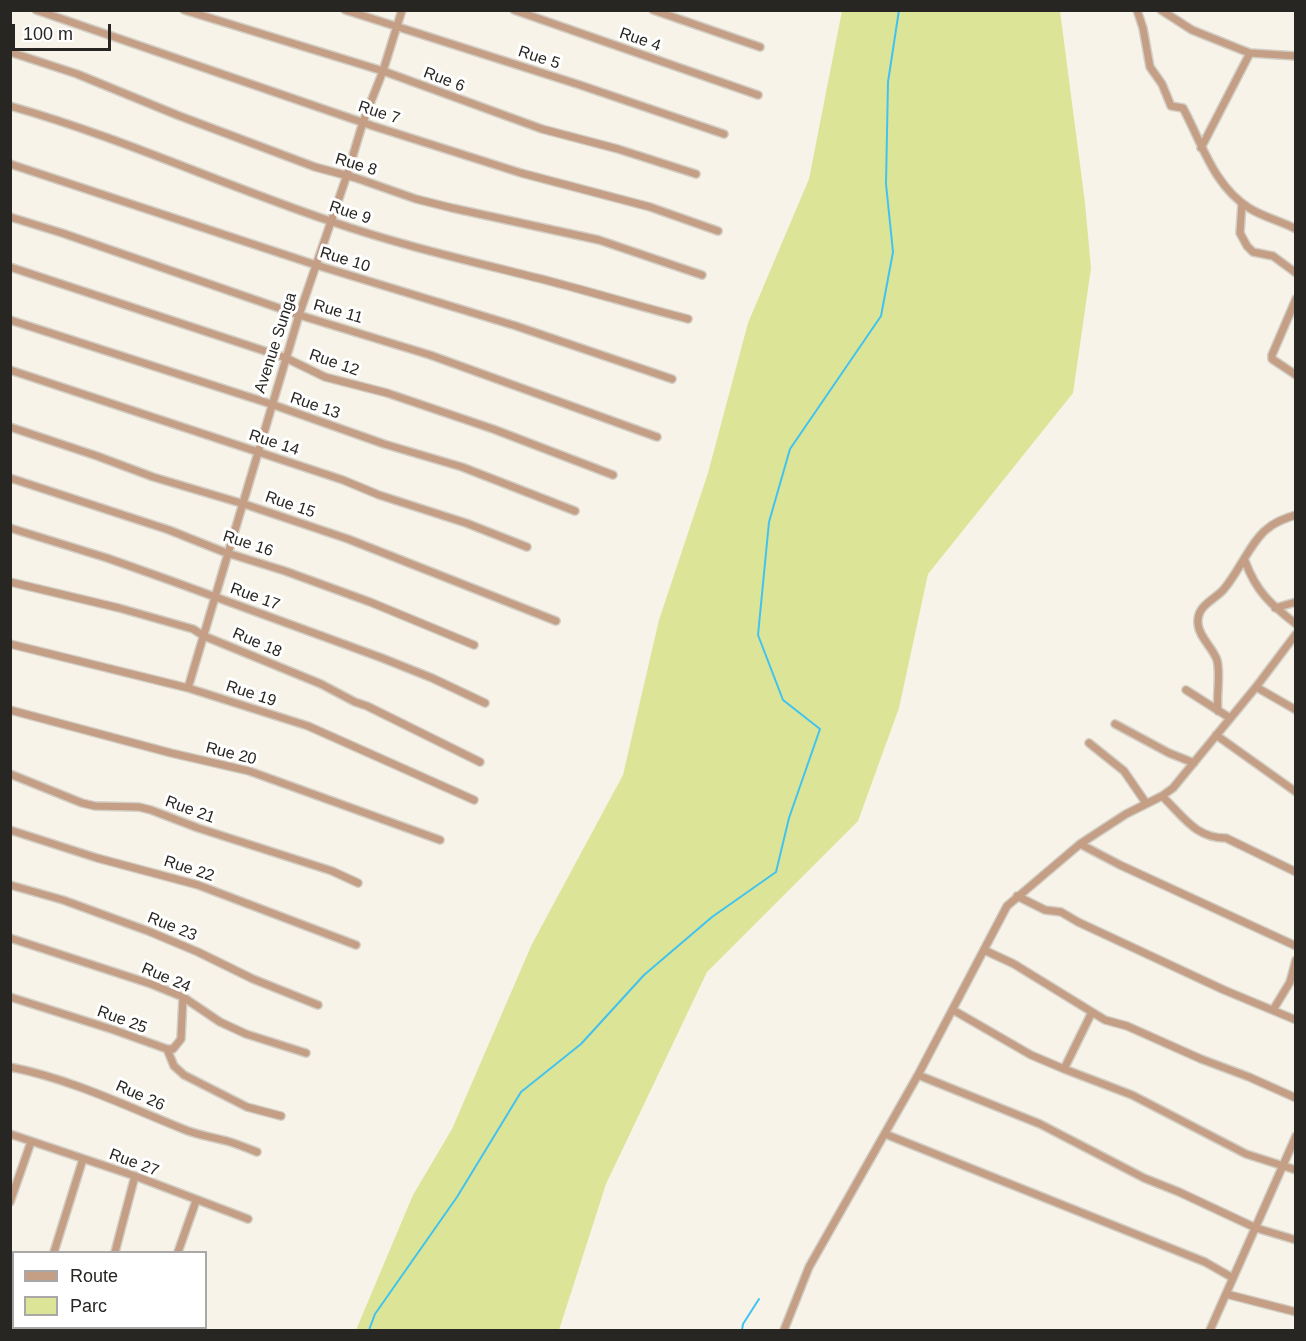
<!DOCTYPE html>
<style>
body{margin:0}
#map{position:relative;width:1306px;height:1341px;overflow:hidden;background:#f7f3e8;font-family:Helvetica,sans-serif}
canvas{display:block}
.frame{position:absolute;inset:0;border:12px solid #272622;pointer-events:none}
.legend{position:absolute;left:12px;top:1251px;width:195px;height:78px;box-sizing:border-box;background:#fff;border:2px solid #a9a8a7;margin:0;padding:8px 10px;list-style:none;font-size:18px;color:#272622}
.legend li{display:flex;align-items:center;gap:12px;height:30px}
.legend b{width:30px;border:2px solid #a9a8a7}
.scale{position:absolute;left:12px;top:24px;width:99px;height:27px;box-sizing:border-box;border:3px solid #272622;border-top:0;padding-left:8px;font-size:18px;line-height:21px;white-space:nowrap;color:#272622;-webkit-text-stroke:4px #fff;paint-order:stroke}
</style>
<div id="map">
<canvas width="1306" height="1341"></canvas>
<div class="frame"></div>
<ul class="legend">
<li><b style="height:8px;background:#c49e85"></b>Route</li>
<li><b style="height:16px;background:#dce498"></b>Parc</li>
</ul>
<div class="scale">100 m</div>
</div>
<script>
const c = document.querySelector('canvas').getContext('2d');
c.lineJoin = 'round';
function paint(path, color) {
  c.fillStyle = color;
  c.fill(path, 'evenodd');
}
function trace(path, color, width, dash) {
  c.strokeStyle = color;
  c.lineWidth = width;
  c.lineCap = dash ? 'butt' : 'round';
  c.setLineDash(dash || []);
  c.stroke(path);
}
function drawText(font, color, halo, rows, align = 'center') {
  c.font = font + ' Helvetica,sans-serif';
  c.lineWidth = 6;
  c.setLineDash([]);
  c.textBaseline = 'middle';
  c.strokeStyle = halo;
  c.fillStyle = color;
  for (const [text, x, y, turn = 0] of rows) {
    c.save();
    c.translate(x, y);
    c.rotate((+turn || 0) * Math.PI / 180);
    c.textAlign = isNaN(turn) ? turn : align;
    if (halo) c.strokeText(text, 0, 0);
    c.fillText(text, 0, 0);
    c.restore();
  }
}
const green = new Path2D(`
 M842 11H1060L1085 203 1091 268 1073 393 928 574 899 708 858 821 707 972 606 1184 559 1330H356L413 1195 452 1129 532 944 623 775 659 620 708 473 748 323 809 179Z`);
const stream = new Path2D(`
 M369 1330 375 1314 457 1197 521 1092 581 1044 644 975 712 917 776 872 789 818 820 729 783 700 758 635 769 522 790 449 881 316 893 252 886 184 888 82 899 10
 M742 1330 743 1324 759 1299`);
const street = new Path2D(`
 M36 10 373 126 521 173 650 207 718 231
 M184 10 383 71 542 129 618 149 696 174
 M345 10 580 85 724 134
 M514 10 758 95
 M653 10 760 47
 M1137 10 1143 28 1150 67 1162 84 1171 106 1183 108C1202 143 1213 185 1249 208 1263 217 1281 221 1296 229
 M1161 10 1192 30 1242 50 1250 53 1296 56
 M10 52 77 74 177 115 315 167 356 178 416 199 452 208 599 240 702 275
 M10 106C120 137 223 185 330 221 402 246 475 262 549 281 595 293 641 307 688 319
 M1201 148 1250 53
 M10 164 316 265 516 326 672 379
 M1242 203 1240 233 1247 246 1253 252 1273 256 1296 273
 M10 217 62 233 299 315 430 355 657 437
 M10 267 286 358 325 377 387 393 493 429 613 475
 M1296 299 1272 355V359L1296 375
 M10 320 271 404 384 444 462 467 575 511
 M10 370 343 480 379 495 466 523 527 547
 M10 427 97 456 153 477 244 504 348 539 556 621
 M10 478 169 530 224 552 285 571 370 602 474 645
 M10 528 107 558 169 580 382 658 432 678 485 703
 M1245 561C1256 591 1270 604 1296 624
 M10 582 119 608 193 629 204 636 321 684 355 702 367 706 480 762
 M1275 608 1296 602
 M10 644 188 688 308 726 474 800
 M1256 687 1296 710
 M188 688 299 315 347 175 363 122 383 71 402 10
 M1186 690 1230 718
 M10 710 171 753 249 771 440 840
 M1218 711C1216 695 1221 675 1217 660 1213 648 1199 637 1198 624 1196 605 1215 600 1224 589 1238 573 1252 540 1267 529 1275 522 1285 518 1296 515
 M1115 724 1169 753 1194 763
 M1216 735 1296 792
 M1089 743 1124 771 1146 803
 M10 774 82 803 95 806 139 807 151 810 198 828 332 871 358 883
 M1162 796C1183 816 1195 838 1226 838L1296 872
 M10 830 97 858 198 885 356 945
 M1080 844 1120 865 1296 946
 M10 885 63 900 148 931 198 952 253 979 318 1005
 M1017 896 1045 910 1061 912 1078 922 1224 990 1296 1020
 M10 938 151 984 183 997 220 1022 246 1034 306 1053
 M984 950 1014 964 1105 1020 1127 1026 1201 1059 1249 1077 1296 1098
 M10 997 114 1030 167 1049H173L181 1039 183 997
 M953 1010 1031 1055 1064 1069 1132 1095 1246 1154 1296 1170
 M1273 1010 1290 982 1296 960
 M167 1049 174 1066 184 1075 247 1107 281 1116
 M10 1067C71 1079 126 1106 183 1129 197 1135 212 1137 227 1141 237 1144 247 1148 257 1152
 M1064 1069 1092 1012
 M918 1075 1040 1124 1144 1178 1179 1192 1256 1228 1296 1240
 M10 1134 135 1176 248 1219
 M885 1134 1205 1262 1233 1278
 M10 1202 31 1142
 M54 1252 83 1159
 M115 1252 135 1176
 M178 1252 196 1201
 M1226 1294 1296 1312
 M10 1297 14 1298
 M118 1328 133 1330
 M36 1330 37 1328
 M95 1330 96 1328
 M149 1330 150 1328
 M784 1330 809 1267 918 1075 1007 906 1080 844 1126 814 1162 796 1173 788 1256 687 1296 634
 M1210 1330 1296 1136`);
const streetNames = [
 ["Rue 4",640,40,19],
 ["Rue 5",539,58,18],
 ["Rue 6",444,80,21],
 ["Rue 7",379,113,18],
 ["Rue 8",356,165,17],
 ["Rue 9",350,213,18],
 ["Rue 10",345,260,17],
 ["Rue 11",338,312,16],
 ["Avenue Sunga",276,343,-72],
 ["Rue 12",334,363,19],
 ["Rue 13",315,406,19],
 ["Rue 14",274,443,18],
 ["Rue 15",290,505,19],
 ["Rue 16",248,544,18],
 ["Rue 17",255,597,20],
 ["Rue 18",257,643,23],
 ["Rue 19",251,694,18],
 ["Rue 20",231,754,14],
 ["Rue 21",190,810,20],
 ["Rue 22",189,869,18],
 ["Rue 23",172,927,22],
 ["Rue 24",166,978,23],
 ["Rue 25",122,1020,20],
 ["Rue 26",140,1096,24],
 ["Rue 27",134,1163,20]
];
paint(green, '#dce498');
trace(stream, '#41c3f0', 2);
trace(street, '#d2cec4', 10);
trace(street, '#c49e85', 7);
drawText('16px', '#272622', '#fff', streetNames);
</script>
